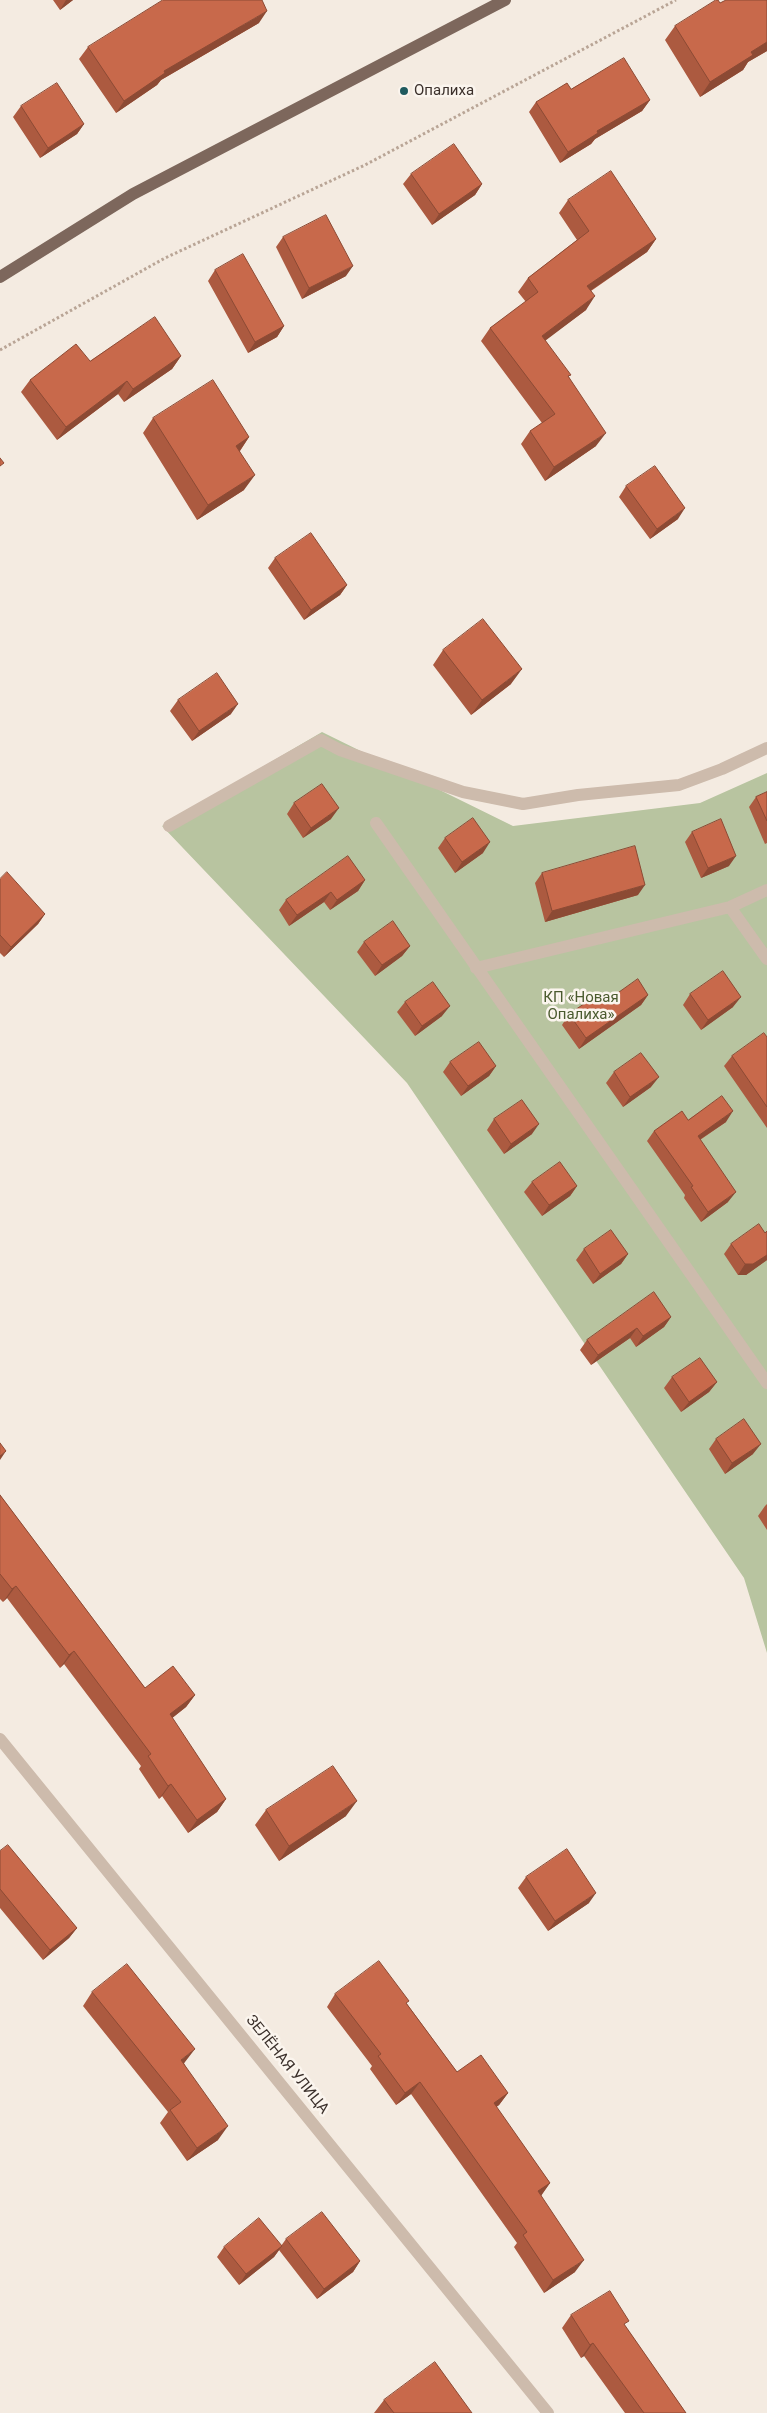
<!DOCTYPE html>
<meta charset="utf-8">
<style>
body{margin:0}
canvas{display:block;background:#f4ebe1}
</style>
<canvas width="767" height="2413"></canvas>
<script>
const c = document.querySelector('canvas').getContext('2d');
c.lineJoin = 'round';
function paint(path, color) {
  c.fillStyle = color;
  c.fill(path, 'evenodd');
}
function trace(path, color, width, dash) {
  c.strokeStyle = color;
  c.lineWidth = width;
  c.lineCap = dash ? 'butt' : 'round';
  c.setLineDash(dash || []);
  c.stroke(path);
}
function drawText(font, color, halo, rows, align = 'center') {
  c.font = font + ' Roboto,sans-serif';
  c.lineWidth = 5;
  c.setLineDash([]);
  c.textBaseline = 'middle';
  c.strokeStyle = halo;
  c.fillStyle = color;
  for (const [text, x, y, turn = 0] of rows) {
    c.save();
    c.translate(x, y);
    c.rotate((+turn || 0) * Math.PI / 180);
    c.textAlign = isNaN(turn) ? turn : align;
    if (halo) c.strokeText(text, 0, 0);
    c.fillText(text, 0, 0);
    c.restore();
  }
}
const green = new Path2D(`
 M322 732 513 826 700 803 767 773V1653L744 1578 407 1083 162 826Z`);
const path = new Path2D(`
 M0 350 165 258 365 165 676 0`);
const minor = new Path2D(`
 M376 823 767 1383
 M169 826 321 740 340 750 463 792 523 804 578 795 679 785 722 769 767 748
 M730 907 767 959
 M476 968 730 907 767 890
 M0 1739 548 2413`);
const major = new Path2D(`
 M0 277 133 194 505 0`);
const wall = new Path2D(`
 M53 0H73L60 10Z
 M767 0V51L748 62 743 70 700 97 665 40 675 26 720 3Z
 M259 23 161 80 157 85 116 113 79 59 88 47Z
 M571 89 650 100 642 111 595 139 591 144 560 163 529 112 536 102Z
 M21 106 84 124 77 134 40 158 13 117Z
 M411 174 482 184 475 195 432 225 403 184Z
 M568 200 656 239 647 252 591 291 586 310 545 340 569 377 596 446 545 481 521 444 530 431 542 423 481 341 490 328 526 302 518 292 528 278 577 240 559 213Z
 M283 237 346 276 302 299 276 247Z
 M215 270 284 326 277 337 248 353 208 281Z
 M181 356 172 369 124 402 118 394 57 440 21 392 30 380Z
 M153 418 249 437 240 451 244 490 197 520 143 433Z
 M626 486 678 519 650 539 619 497Z
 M275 558 347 585 340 595 304 620 268 568Z
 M443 650 511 684 471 715 433 665Z
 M178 700 231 714 192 741 170 711Z
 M767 792V843L765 844 749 807 756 797Z
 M294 803 331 819 303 838 287 814Z
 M692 832 729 866 701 878 685 842Z
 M445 838 483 853 455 873 438 848Z
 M542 873 638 895 545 922 535 883Z
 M0 879 45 914 38 924 4 957 0 953Z
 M365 880 358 891 330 910 324 902 289 926 279 910 286 900Z
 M364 942 410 946 402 956 375 976 357 952Z
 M690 994 733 1007 701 1030 683 1005Z
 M648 995 641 1005 579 1049 562 1025 569 1014 603 1003Z
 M405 1002 442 1016 415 1036 397 1012Z
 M767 1037V1128L724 1066 732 1056Z
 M450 1062 496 1066 489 1076 461 1096 443 1072Z
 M614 1072 651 1087 623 1107 606 1083Z
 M494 1119 532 1134 504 1154 487 1130Z
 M688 1120 726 1122 700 1140 728 1202 701 1222 684 1198 685 1195 647 1141 654 1131Z
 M532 1182 577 1186 570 1196 542 1216 524 1192Z
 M767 1231V1260L746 1275H738L724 1254 731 1244 765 1233Z
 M584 1249 628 1254 621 1264 593 1284 576 1260Z
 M671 1317 664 1327 636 1347 630 1338 591 1365 580 1350 587 1340Z
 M672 1377 717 1382 709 1392 681 1412 664 1388Z
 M716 1439 753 1454 725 1474 709 1449Z
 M0 1495 145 1688 195 1695 186 1707 172 1718 226 1799 217 1812 188 1833 162 1796 159 1799 139 1769 141 1766 64 1664 60 1668 7 1598 3 1602 0 1599Z
 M767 1504V1530L758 1516 765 1506Z
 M266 1810 346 1816 279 1861 255 1825Z
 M0 1851 77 1928 69 1938 43 1960 0 1908Z
 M526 1877 589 1903 548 1931 518 1888Z
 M92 1992 185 2062 184 2063 218 2140 187 2161 160 2123 168 2112 83 2006Z
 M335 1994 407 2004 457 2072 508 2093 499 2105 496 2107 550 2183 541 2195 575 2272 544 2293 514 2247 517 2243 411 2094 396 2105 370 2069 372 2066 327 2007Z
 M286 2239 360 2261 353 2272 317 2299 279 2250 274 2257 239 2285 217 2257 224 2247 281 2246Z
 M571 2315 625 2326 686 2413H625L584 2356 581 2358 562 2328Z
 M384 2400 472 2413H374Z`);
const shadedWall = new Path2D(`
 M66 0H73L60 10Z
 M267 11 259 23 161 80 157 85 116 113 124 101 164 71Z
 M767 42V51L748 62 743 70 700 97 710 82 751 52Z
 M650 100 642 111 595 139 591 144 560 163 568 152 597 131Z
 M84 124 77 134 40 158 48 148Z
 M482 184 475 195 432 225 439 214Z
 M656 239 647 252 578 299 587 286Z
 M353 266 346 276 302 299 309 288Z
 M595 296 586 310 533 350 542 336Z
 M284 326 277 337 248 353 255 342Z
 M181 356 172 369 124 402 133 389Z
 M127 381 118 394 57 440 66 427Z
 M606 433 596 446 545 481 554 467Z
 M249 437 239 452 236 446Z
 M255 475 244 490 197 520 208 505Z
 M685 508 678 519 650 539 657 529Z
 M347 585 340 595 304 620 311 610Z
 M522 669 511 684 471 715 482 700Z
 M238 704 231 714 192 741 199 731Z
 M339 808 331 819 303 838 311 828Z
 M490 842 483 853 455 873 462 862Z
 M736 856 729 866 701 878 708 868Z
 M365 880 358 891 330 910 337 900Z
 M645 885 638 895 545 922 552 911Z
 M331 892 324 902 289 926 297 915Z
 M45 914 38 924 4 957 11 947Z
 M410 946 402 956 375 976 382 965Z
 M648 995 641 1005 579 1049 586 1038Z
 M741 997 733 1007 701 1030 708 1020Z
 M450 1006 442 1016 415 1036 422 1026Z
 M496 1066 489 1076 461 1096 468 1086Z
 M659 1077 651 1087 623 1107 630 1097Z
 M733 1111 726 1122 690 1146 698 1136Z
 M539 1124 532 1134 504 1154 511 1144Z
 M577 1186 570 1196 542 1216 549 1205Z
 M736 1192 728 1202 701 1222 708 1212Z
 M628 1254 621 1264 593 1284 600 1274Z
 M767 1255V1260L746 1275H738L745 1264Z
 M671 1317 664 1327 636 1347 643 1336Z
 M637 1328 630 1338 591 1365 598 1355Z
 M717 1382 709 1392 681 1412 689 1402Z
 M761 1444 753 1454 725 1474 732 1463Z
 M6 1451 0 1460V1456Z
 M16 1586 7 1598 3 1602 12 1589Z
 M74 1651 64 1664 60 1668 69 1655Z
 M195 1695 186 1707 161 1727 170 1714Z
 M171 1784 162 1796 159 1799 168 1786Z
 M226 1799 217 1812 188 1833 197 1820Z
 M357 1801 346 1816 279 1861 289 1846Z
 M596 1893 589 1903 548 1931 555 1921Z
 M77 1928 69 1938 43 1960 50 1950Z
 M195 2049 185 2062 172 2073 181 2060Z
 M420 2082 411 2094 396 2105 405 2093Z
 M508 2093 499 2105 485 2116 494 2103Z
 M228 2126 218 2140 187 2161 197 2148Z
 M550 2183 541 2196 538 2191Z
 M282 2246 274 2257 239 2285 246 2274Z
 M584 2260 575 2272 544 2293 553 2280Z
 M360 2261 353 2272 317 2299 324 2289Z
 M593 2343 584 2356 581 2358 590 2345Z`);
const building = new Path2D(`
 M163 0H262L267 11 164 71 165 73 124 101 88 47Z
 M716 0H718L720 3 726 0H767V42L751 52 753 55 710 82 675 26Z
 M624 58 650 100 597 131 598 133 568 152 536 102 567 83 571 89Z
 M57 83 84 124 48 148 21 106Z
 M454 144 482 184 439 214 411 174Z
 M611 171 656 239 587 286 595 296 542 336 571 375 568 376 606 433 554 467 530 431 555 414 490 328 538 292 528 278 589 231 568 200Z
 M326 215 353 266 309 288 283 237Z
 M243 254 284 326 255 342 215 270Z
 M155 317 181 356 133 389 127 381 66 427 30 380 76 344 90 361Z
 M213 380 249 437 236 446 255 475 208 505 153 418Z
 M0 458 4 463 0 466Z
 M655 466 685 508 657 529 626 486Z
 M311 533 347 585 311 610 275 558Z
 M483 619 522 669 482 700 443 650Z
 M217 673 238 704 199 731 178 700Z
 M322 784 339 808 311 828 294 803Z
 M767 792V821L756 797Z
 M473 818 490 842 462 862 445 838Z
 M721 819 736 856 708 868 692 832Z
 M635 846 645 885 552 911 542 873Z
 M348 856 365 880 337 900 331 892 297 915 286 900Z
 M7 872 45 914 11 947 0 935V879Z
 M393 921 410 946 382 965 364 942Z
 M723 971 741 997 708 1020 690 994Z
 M638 979 648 995 586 1038 569 1014 597 995 603 1003Z
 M433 982 450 1006 422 1026 405 1002Z
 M764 1033 767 1037V1107L732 1056Z
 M479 1042 496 1066 468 1086 450 1062Z
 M641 1053 659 1077 630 1097 614 1072Z
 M722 1096 733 1111 698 1136 736 1192 708 1212 691 1187 693 1186 654 1131 682 1111 688 1120Z
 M522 1100 539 1124 511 1144 494 1119Z
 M560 1162 577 1186 549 1205 532 1182Z
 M759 1224 765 1233 767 1231V1255L753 1264H745L731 1244Z
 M611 1230 628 1254 600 1274 584 1249Z
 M654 1292 671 1317 643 1336 637 1328 598 1355 587 1340Z
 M700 1358 717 1382 689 1402 672 1377Z
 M744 1419 761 1444 732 1463 716 1439Z
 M0 1443 6 1451 0 1456Z
 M0 1495 145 1688 173 1666 195 1695 170 1714 226 1799 197 1820 171 1784 168 1786 148 1756 151 1754 74 1651 69 1655 16 1586 12 1589 0 1574Z
 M333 1766 357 1801 289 1846 266 1810Z
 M8 1845 77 1928 50 1950 0 1889V1851Z
 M567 1849 596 1893 555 1921 526 1877Z
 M379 1961 409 2001 406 2003 457 2072 481 2055 508 2093 494 2103 550 2183 538 2191 584 2260 553 2280 523 2235 527 2232 420 2082 405 2093 378 2056 381 2054 335 1994Z
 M127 1964 195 2049 181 2060 228 2126 197 2148 170 2110 181 2102 92 1992Z
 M322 2212 360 2261 324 2289 286 2239Z
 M259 2218 282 2246 246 2274 224 2247Z
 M610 2291 629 2321 624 2324 686 2413H644L593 2343 590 2345 571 2315Z
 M435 2362 472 2413H394L384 2400Z`);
const markers = [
 [404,91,5,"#1f5a5e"]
];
const poiNames = [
 ["Опалиха",414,91]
];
const parkNames = [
 ["КП «Новая",581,998],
 ["Опалиха»",581,1015]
];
const streetNames = [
 ["ЗЕЛЁНАЯ УЛИЦА",287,2065,51]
];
paint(green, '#b8c4a0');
trace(path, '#b9a596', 3, [2.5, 2.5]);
trace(minor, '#cdbbac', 12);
trace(major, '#7d675c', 12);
paint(wall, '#ac5a40');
paint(shadedWall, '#8c4a34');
paint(building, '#c8694b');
trace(building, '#8c4a34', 1);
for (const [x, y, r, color] of markers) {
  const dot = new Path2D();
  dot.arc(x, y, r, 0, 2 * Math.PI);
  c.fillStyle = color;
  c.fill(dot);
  trace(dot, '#fbf5ee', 2);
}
drawText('15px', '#3b302b', '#fbf5ee', poiNames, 'left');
drawText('15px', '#4a5a2e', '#fbf5ee', parkNames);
drawText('15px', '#3b302b', '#fbf5ee', streetNames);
</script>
